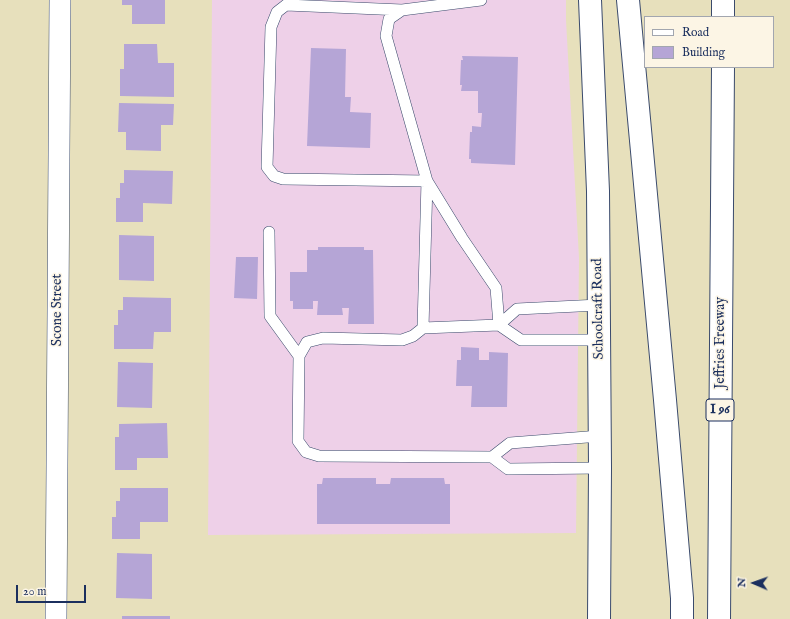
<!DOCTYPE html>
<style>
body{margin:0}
#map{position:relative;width:790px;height:619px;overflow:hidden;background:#e7e0bc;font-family:"IM FELL English",serif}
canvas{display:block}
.legend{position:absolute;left:644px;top:16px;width:130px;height:52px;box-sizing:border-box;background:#fcf5e5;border:1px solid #a2a6af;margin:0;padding:5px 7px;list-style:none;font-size:12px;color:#1b2f5e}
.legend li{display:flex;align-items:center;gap:8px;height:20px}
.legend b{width:20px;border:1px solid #a2a6af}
.north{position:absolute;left:734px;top:563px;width:40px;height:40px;-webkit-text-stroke:3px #fcf5e5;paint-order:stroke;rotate:272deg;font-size:11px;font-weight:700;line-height:16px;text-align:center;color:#1b2f5e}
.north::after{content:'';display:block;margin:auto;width:14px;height:18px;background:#1b2f5e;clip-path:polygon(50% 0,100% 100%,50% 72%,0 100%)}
.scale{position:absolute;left:16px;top:585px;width:70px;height:18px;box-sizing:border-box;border:2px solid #1b2f5e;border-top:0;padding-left:5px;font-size:12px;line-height:14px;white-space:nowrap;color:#1b2f5e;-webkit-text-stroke:3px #fcf5e5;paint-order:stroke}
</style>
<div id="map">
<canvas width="790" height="619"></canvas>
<ul class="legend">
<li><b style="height:5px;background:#fff"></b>Road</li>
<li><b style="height:11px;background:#b5a5d6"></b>Building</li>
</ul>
<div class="north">N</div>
<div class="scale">20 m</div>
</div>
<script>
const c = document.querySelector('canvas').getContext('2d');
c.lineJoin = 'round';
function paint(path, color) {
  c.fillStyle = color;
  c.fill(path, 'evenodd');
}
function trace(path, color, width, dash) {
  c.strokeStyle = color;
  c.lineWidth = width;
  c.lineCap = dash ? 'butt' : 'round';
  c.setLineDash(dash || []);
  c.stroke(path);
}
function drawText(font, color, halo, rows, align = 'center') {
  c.font = font + ' "IM FELL English",serif';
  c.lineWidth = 3;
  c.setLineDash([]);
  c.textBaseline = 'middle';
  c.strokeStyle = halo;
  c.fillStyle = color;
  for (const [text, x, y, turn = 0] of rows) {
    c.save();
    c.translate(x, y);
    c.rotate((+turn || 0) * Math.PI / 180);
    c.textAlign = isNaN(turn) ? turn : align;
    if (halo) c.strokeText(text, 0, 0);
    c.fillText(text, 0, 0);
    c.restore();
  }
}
const built = new Path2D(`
 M212 0H566V20L579 258 576 533 208 535Z`);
const building = new Path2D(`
 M122 0H165V24H132V5H122Z
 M124 44H157L158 63H174V97L120 96V69H124Z
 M311 48 346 49 345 97H351L350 112 371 113 370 148 307 146Z
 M462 56 518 57 515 165 471 163V159H469L470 132H472V126L481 127 482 113H478V91H461L462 85H460L461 60H463Z
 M119 103 174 104 173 125H161V151L126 150V132H118Z
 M124 170 173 171 172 204 143 203V222H116V198H120V183H124Z
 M119 235 154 236V281L119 280Z
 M318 247H364V250H373L374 324H348L349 308H342L343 315H317L318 301H313V309H293V301H290V272H307V250H318Z
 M236 257H258L257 299 234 298Z
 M123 297 171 298V332H154L153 349H114V325H118V310H123Z
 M461 347 479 348V360H489V352L508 353 507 407H471L472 386H456L457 360H461Z
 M118 362 153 363 152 408 117 407Z
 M167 423 168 458H137V470H115V437H119V424Z
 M323 478H376V484H390L391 478H444L445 484H450V524H317V484H322Z
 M120 488H168V522H140V539H112V517H116V501H120Z
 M117 553 152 554V599L116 598Z
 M122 616H170V619H122Z`);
const service = new Path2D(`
 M481 0 402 10 389 19 386 36 427 181 462 238 496 288 499 325 423 328 413 336 402 340 323 338 307 342 299 356 298 441 306 452 319 456 492 457
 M402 10 286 5 277 12 271 27 267 167 274 176 283 179 427 181 423 328
 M269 232 270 316 299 356
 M599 305 517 309 499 325 521 340H599
 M600 436 510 443 492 457 508 469 600 468`);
const minor = new Path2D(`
 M56 619 60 0`);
const secondary = new Path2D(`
 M590 0 598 191 600 468 599 619`);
const motorway = new Path2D(`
 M628 0 665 400 682 598V619
 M723 17V0
 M719 619 723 67`);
const shields = [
 [720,410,28]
];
const shieldNames = [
 ["I 96",720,410]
];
const streetNames = [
 ["Schoolcraft Road",599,309,-91],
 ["Scone Street",58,310,-90],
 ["Jeffries Freeway",721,343,-90]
];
paint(built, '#eed0e8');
paint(building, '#b5a5d6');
trace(service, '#3a4a6c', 12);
trace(minor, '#3a4a6c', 22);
trace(secondary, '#3a4a6c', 24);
trace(motorway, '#3a4a6c', 24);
trace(service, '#fff', 11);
trace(minor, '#fff', 21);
trace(secondary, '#fff', 22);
trace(motorway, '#fff', 22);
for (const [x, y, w] of shields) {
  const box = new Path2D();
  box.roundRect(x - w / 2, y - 11, w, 22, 3);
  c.fillStyle = '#fcf5e5';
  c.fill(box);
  trace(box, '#1b2f5e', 1);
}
drawText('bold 13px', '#1b2f5e', null, shieldNames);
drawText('14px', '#1b2f5e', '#fcf5e5', streetNames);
</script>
